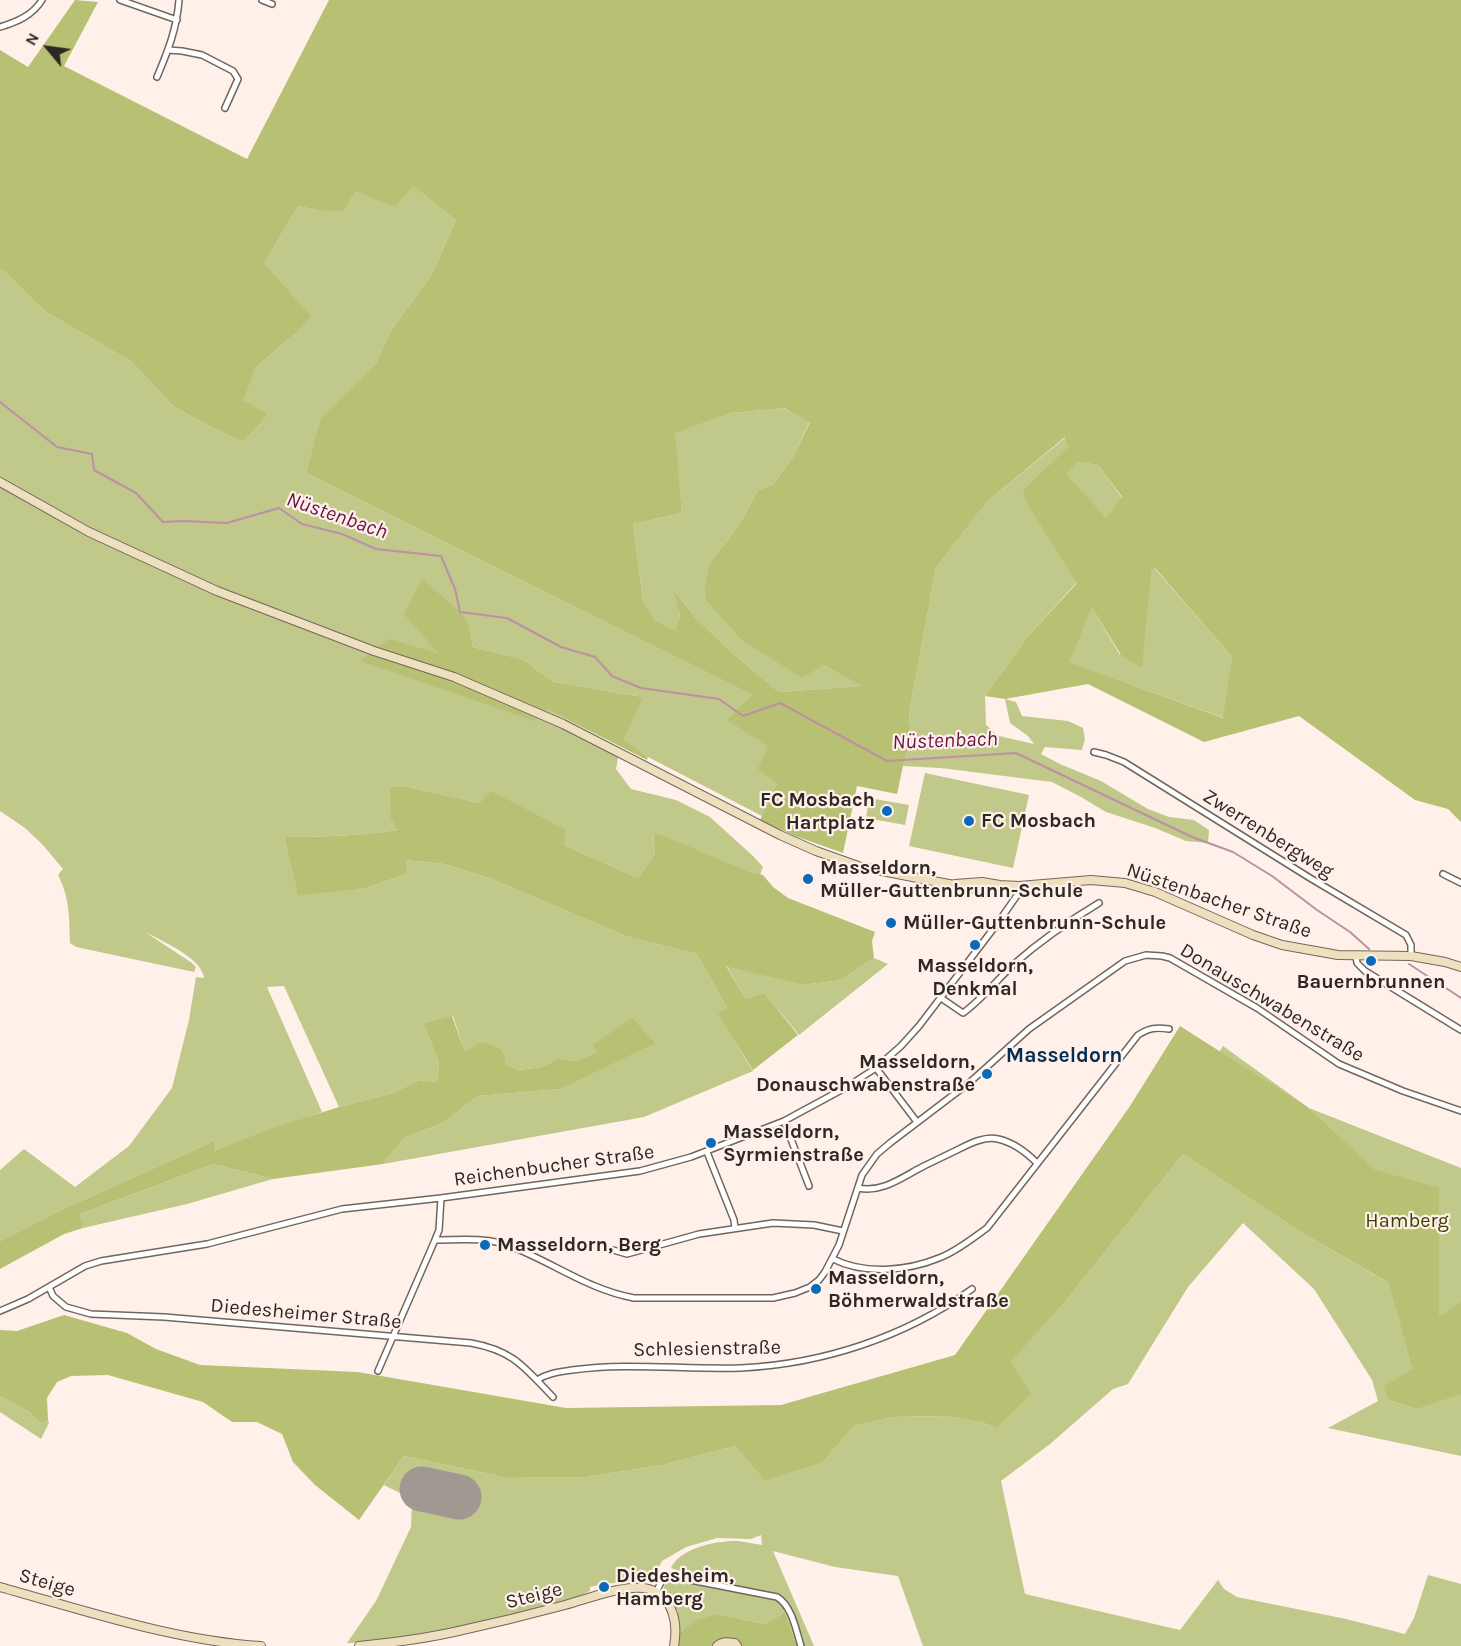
<!DOCTYPE html>
<meta charset="utf-8">
<style>
body{margin:0}
#map{position:relative;width:1461px;height:1646px;overflow:hidden;background:#fff1e9;font-family:Karla,sans-serif}
canvas{display:block}
.north{position:absolute;left:18px;top:18px;width:60px;height:60px;-webkit-text-stroke:4px #fff1e9;paint-order:stroke;rotate:299deg;font-size:16px;font-weight:700;line-height:24px;text-align:center;color:#2d2825}
.north::after{content:'';display:block;margin:auto;width:21px;height:27px;background:#2d2825;clip-path:polygon(50% 0,100% 100%,50% 72%,0 100%)}
</style>
<div id="map">
<canvas width="1461" height="1646"></canvas>
<div class="north">N</div>
</div>
<script>
const c = document.querySelector('canvas').getContext('2d');
c.lineJoin = 'round';
function paint(path, color) {
  c.fillStyle = color;
  c.fill(path, 'evenodd');
}
function trace(path, color, width, dash) {
  c.strokeStyle = color;
  c.lineWidth = width;
  c.lineCap = dash ? 'butt' : 'round';
  c.setLineDash(dash || []);
  c.stroke(path);
}
function drawText(font, color, halo, rows, align = 'center') {
  c.font = font + ' Karla,sans-serif';
  c.lineWidth = 4.5;
  c.setLineDash([]);
  c.textBaseline = 'middle';
  c.strokeStyle = halo;
  c.fillStyle = color;
  for (const [text, x, y, turn = 0] of rows) {
    c.save();
    c.translate(x, y);
    c.rotate((+turn || 0) * Math.PI / 180);
    c.textAlign = isNaN(turn) ? turn : align;
    if (halo) c.strokeText(text, 0, 0);
    c.fillText(text, 0, 0);
    c.restore();
  }
}
const green = new Path2D(`
 M412 185 456 220 431 276 390 332 376 364 322 418 306 473 752 695 768 746 777 783 762 816 648 757 622 739 643 697 554 682 522 659 473 647 469 626 440 655 361 661 533 720 548 710 620 748 616 769 631 789 676 800 710 817 753 856 763 867 760 875 753 873 653 833 655 853 638 878 564 845 480 803 408 787 398 830C360 836 322 837 284 837L298 894 364 889 406 874V860L444 864 489 878 628 937 697 954 727 1008 719 1016 753 1071 644 1117 383 1164 404 1138 443 1123 478 1096 560 1089 597 1052 576 1061 558 1058 542 1067 518 1070 506 1064C505 1049 496 1046 482 1041L465 1053 453 1016 423 1023 439 1063 437 1082 419 1080 393 1093 339 1107 284 986 267 987 322 1112 214 1151V1141L65 1208 0 1241V1170L24 1149 75 1187 129 1146 172 1088 189 1020 196 977 204 978C202 958 162 941 145 932L192 963 196 967 194 972 76 947 70 943C69 918 70 898 58 875L63 869 42 844 25 828 0 811V264L46 312 132 362 173 406 209 426 243 442 269 414 242 400 256 367 296 333 264 264 298 206 316 210 355 191Z
 M783 408 810 421 793 457 773 484 757 491 745 515 728 540 711 561 823 665 865 686 779 692 730 651 695 617 675 591 680 616 675 632 656 621 643 601 633 524 682 513 674 433 732 413Z
 M1066 437 1068 447 1029 508 1077 582 1028 636 985 696 986 725 999 736 1034 744 1028 736 1010 723 1005 699 1016 702 1022 716 1068 721 1083 728 1085 739 1082 750 1045 747 1041 754 1060 764 1101 781 1148 809 1169 817 1194 820 1209 830 1208 843 1186 841 1155 828 1106 812 1081 797 1052 782 941 768 903 766 911 738 909 714 936 568 987 502Z
 M1078 462 1098 465 1122 498 1106 517 1065 474Z
 M1150 563 1232 657 1224 718 1068 662 1092 608 1120 655Z
 M925 773 1029 795 1013 868 909 846Z
 M869 798 909 805 905 825 866 818Z
 M874 958 888 964 799 1035 764 992 746 999 726 965 802 985 841 980Z
 M1223 1046 1309 1108 1461 1168V1456L1328 1428 1378 1401 1372 1380 1314 1289 1243 1223 1188 1287 1128 1384 1113 1389 1050 1444 1001 1481 1025 1594 1180 1630 1218 1580 1224 1589 1237 1597 1346 1619 1405 1634 1414 1618 1428 1575 1461 1584V1646H923L898 1576 835 1567 773 1551 814 1646H797L785 1612 765 1624 718 1614 678 1635V1611L663 1590 665 1584 669 1581 688 1584 689 1575 671 1568C679 1548 718 1540 738 1541 746 1542 754 1544 762 1545L761 1535 751 1539 717 1538 686 1547 662 1561 655 1575 656 1578 640 1584 635 1580 633 1581 603 1584 590 1587V1591L575 1598 453 1632 398 1642 347 1643 376 1601 411 1527 412 1499 384 1485 404 1456 507 1478 587 1477 662 1465 736 1446 823 1462 854 1426 893 1417 948 1416 984 1423 996 1428 1009 1362 1064 1303 1183 1154 1299 1231 1385 1281 1201 1081ZM1396 1308 1420 1364 1416 1409 1388 1400 1385 1386 1412 1369Z
 M213 1164 273 1179 187 1204 83 1228 80 1214Z
 M0 1396 28 1411 42 1424 48 1420 49 1423 41 1439 0 1412Z`);
const forest = new Path2D(`
 M75 0 98 2 64 66 247 159 329 0H1461V822L1448 809 1415 800 1299 716 1204 742 1088 684 1005 699 985 696 1028 636 1077 583 1029 508 1023 491 1068 447 1065 437 987 502 936 568 909 714 911 738 903 766 897 794 857 786 843 853 795 836 760 820 777 783 758 769 768 746 727 720 752 695 306 473 321 418 376 364 390 332 431 276 456 220 413 186 395 207 355 191 343 211 316 210 298 206 264 264 311 316 296 333 256 367 243 400 269 414 243 442 209 426 173 406 132 362 46 312 7 273 0 268V50L28 67ZM784 408 810 422 793 457 773 484 757 491 745 515 728 540 711 561 705 586 706 600 742 640 802 678 823 665 863 686 779 692 730 651 695 617 674 590 680 616 675 631 656 621 643 601 633 524 682 513 675 433 732 413ZM1078 462 1098 465 1122 497 1106 517 1066 474ZM1155 568 1232 657 1223 718 1069 662 1092 608 1121 655 1142 668 1151 570Z
 M422 579 460 612 469 626 473 647 522 659 554 682 643 697 627 732 623 739 648 757 647 760 548 710 534 721 360 661 390 639 439 654 404 614Z
 M390 787H408L480 803 491 791 566 830 564 845 638 878 655 853 653 833 663 836 753 873 763 875 773 887 788 898 875 932 872 941 874 958 841 980 802 985 726 966 746 999 764 992 798 1035 753 1070 718 1015 727 1008 697 954 628 937 489 878 444 864 406 860V874L364 889 298 895 284 837C322 837 360 836 398 830L391 818Z
 M452 1016 465 1052 482 1041C496 1046 505 1048 506 1064L518 1070 542 1067 558 1058 576 1061 597 1052 593 1045 632 1018 655 1043 560 1089 478 1096 443 1123 404 1138 383 1164 273 1179 213 1164 80 1214 83 1228 64 1234 0 1269V1241L65 1208 214 1141V1151L273 1128 339 1107 393 1093 419 1080 437 1082 439 1063 423 1023Z
 M1180 1026 1307 1107 1375 1170 1439 1188V1317L1461 1302V1394L1416 1409 1388 1400 1384 1386 1412 1369 1389 1283 1299 1231 1183 1154 1064 1303 1010 1362 1031 1394 996 1428 984 1423 948 1416 893 1417 854 1426 823 1462 765 1480 736 1446 662 1465 587 1477 507 1478 404 1456 359 1520 315 1485 293 1462 282 1434 257 1422H232L203 1402 108 1375 71 1376 57 1382 47 1398 48 1420 42 1424 28 1411 0 1396V1330L17 1331 64 1315 127 1333 156 1349 200 1365 358 1372 566 1408 781 1405 955 1355 1130 1106Z
 M785 1612 797 1646H677L678 1635 696 1620 718 1614 765 1624Z`);
const stream = new Path2D(`
 M0 402 57 447 92 454 94 470 136 493 163 522 183 521 227 523 279 508 302 524 342 534 376 549 441 556 455 589 460 612 507 618 561 647 595 657 612 676 641 688 719 699 743 716 780 703 887 761 1016 753 1192 837 1233 852 1272 876 1317 910 1350 932 1369 949
 M1409 964 1461 998`);
const runway = new Path2D(`
 M422 1489 459 1497`);
const street = new Path2D(`
 M120 0 177 20
 M262 0 272 4
 M0 27C17 22 33 15 42 0
 M168 50 182 51 202 55 233 71 238 79 225 108
 M157 77C168 51 177 28 179 0
 M1094 752 1106 755 1124 762 1310 878 1406 935 1411 945V956
 M1443 874 1461 883
 M1356 956 1357 963 1365 971 1461 1030
 M941 998 963 1013C982 999 997 980 1014 964 1040 941 1069 921 1099 903
 M876 1068 917 1122
 M784 1121 809 1186
 M707 1152 734 1220 735 1228
 M858 1188C882 1193 901 1178 922 1167 934 1161 947 1155 959 1149 971 1143 985 1136 998 1139 1012 1142 1027 1153 1037 1163
 M435 1240C460 1240 487 1237 510 1246 552 1262 589 1290 634 1298H773L795 1293 810 1287 819 1280 825 1272 839 1245 862 1175 877 1154 890 1143 969 1083 1029 1029 1125 961 1146 955 1162 956 1170 958 1257 1008 1339 1064 1403 1091 1461 1111
 M613 1250 627 1254 699 1234 773 1223 814 1225 843 1231
 M833 1259C865 1275 907 1271 939 1258 956 1252 973 1238 987 1228L1138 1035C1149 1028 1156 1027 1169 1029
 M49 1287 53 1296 66 1307 91 1314 164 1317 471 1343C514 1351 524 1367 553 1397
 M0 1311 28 1299 85 1266 101 1261 207 1244 342 1209 441 1198 640 1171 691 1157 784 1121 845 1088 876 1068 901 1046 919 1026 997 924 1018 894 1019 886
 M378 1371 435 1240 439 1230 441 1198
 M537 1380C548 1373 559 1372 572 1370 628 1362 685 1370 741 1368 823 1364 905 1337 972 1289
 M656 1592 665 1575 777 1597C792 1606 796 1630 801 1646`);
const secondary = new Path2D(`
 M0 482 89 532 217 591 374 651 454 677 563 724 780 835 816 851 861 867 954 885C969 891 984 888 1000 885
 M955 884 982 882 1000 885 1019 886 1091 880 1125 883 1155 892 1253 935 1282 945 1338 955 1411 956 1445 962 1461 967
 M0 1587C83 1610 175 1641 261 1646
 M359 1646C390 1643 422 1639 454 1632 491 1624 528 1615 565 1605 588 1599 626 1583 649 1589 674 1597 678 1624 674 1646
 M717 1646C723 1641 728 1642 735 1643L737 1646`);
const markers = [
 [887,811,6,"#0a6ab7"],
 [969,821,6,"#0a6ab7"],
 [808,879,6,"#0a6ab7"],
 [891,923,6,"#0a6ab7"],
 [975,945,6,"#0a6ab7"],
 [1371,961,6,"#0a6ab7"],
 [987,1074,6,"#0a6ab7"],
 [711,1143,6,"#0a6ab7"],
 [485,1245,6,"#0a6ab7"],
 [816,1289,6,"#0a6ab7"],
 [604,1587,6,"#0a6ab7"]
];
const poiNames = [
 ["FC Mosbach",875,800,"right"],
 ["Hartplatz",875,823,"right"],
 ["FC Mosbach",981,821],
 ["Masseldorn,",820,868],
 ["Müller-Guttenbrunn-Schule",820,891],
 ["Müller-Guttenbrunn-Schule",903,923],
 ["Masseldorn,",975,966,"center"],
 ["Denkmal",975,989,"center"],
 ["Bauernbrunnen",1371,982,"center"],
 ["Masseldorn,",975,1062,"right"],
 ["Donauschwabenstraße",975,1085,"right"],
 ["Masseldorn,",723,1132],
 ["Syrmienstraße",723,1155],
 ["Masseldorn, Berg",497,1245],
 ["Masseldorn,",828,1278],
 ["Böhmerwaldstraße",828,1301],
 ["Diedesheim,",616,1576],
 ["Hamberg",616,1599]
];
const streetNames = [
 ["Zwerrenbergweg",1268,834,32],
 ["Nüstenbacher Straße",1219,901,19],
 ["Donauschwabenstraße",1272,1003,31],
 ["Reichenbucher Straße",554,1166,-8],
 ["Diedesheimer Straße",306,1314,5],
 ["Schlesienstraße",707,1349,-1],
 ["Steige",47,1583,16],
 ["Steige",534,1596,-14]
];
const parkNames = [
 ["Hamberg",1407,1221]
];
const waterNames = [
 ["Nüstenbach",337,516,19],
 ["Nüstenbach",945,741,-2]
];
const neighbourhoodNames = [
 ["Masseldorn",1064,1056]
];
paint(green, '#c0c88a');
paint(forest, '#b7c073');
trace(stream, '#bc90a5', 2);
trace(runway, '#a29892', 45);
trace(street, '#71665f', 8);
trace(secondary, '#71665f', 10);
trace(street, '#fff', 5);
trace(secondary, '#eedfbe', 8);
for (const [x, y, r, color] of markers) {
  const dot = new Path2D();
  dot.arc(x, y, r, 0, 2 * Math.PI);
  c.fillStyle = color;
  c.fill(dot);
  trace(dot, '#fff1e9', 2);
}
drawText('bold 20px', '#2d2825', '#fff1e9', poiNames, 'left');
drawText('20px', '#2d2825', '#fff1e9', streetNames);
drawText('20px', '#3b3f02', '#fff1e9', parkNames);
drawText('italic 21px', '#68144b', '#fff1e9', waterNames);
drawText('bold 21px', '#032d52', '#fff1e9', neighbourhoodNames);
</script>
